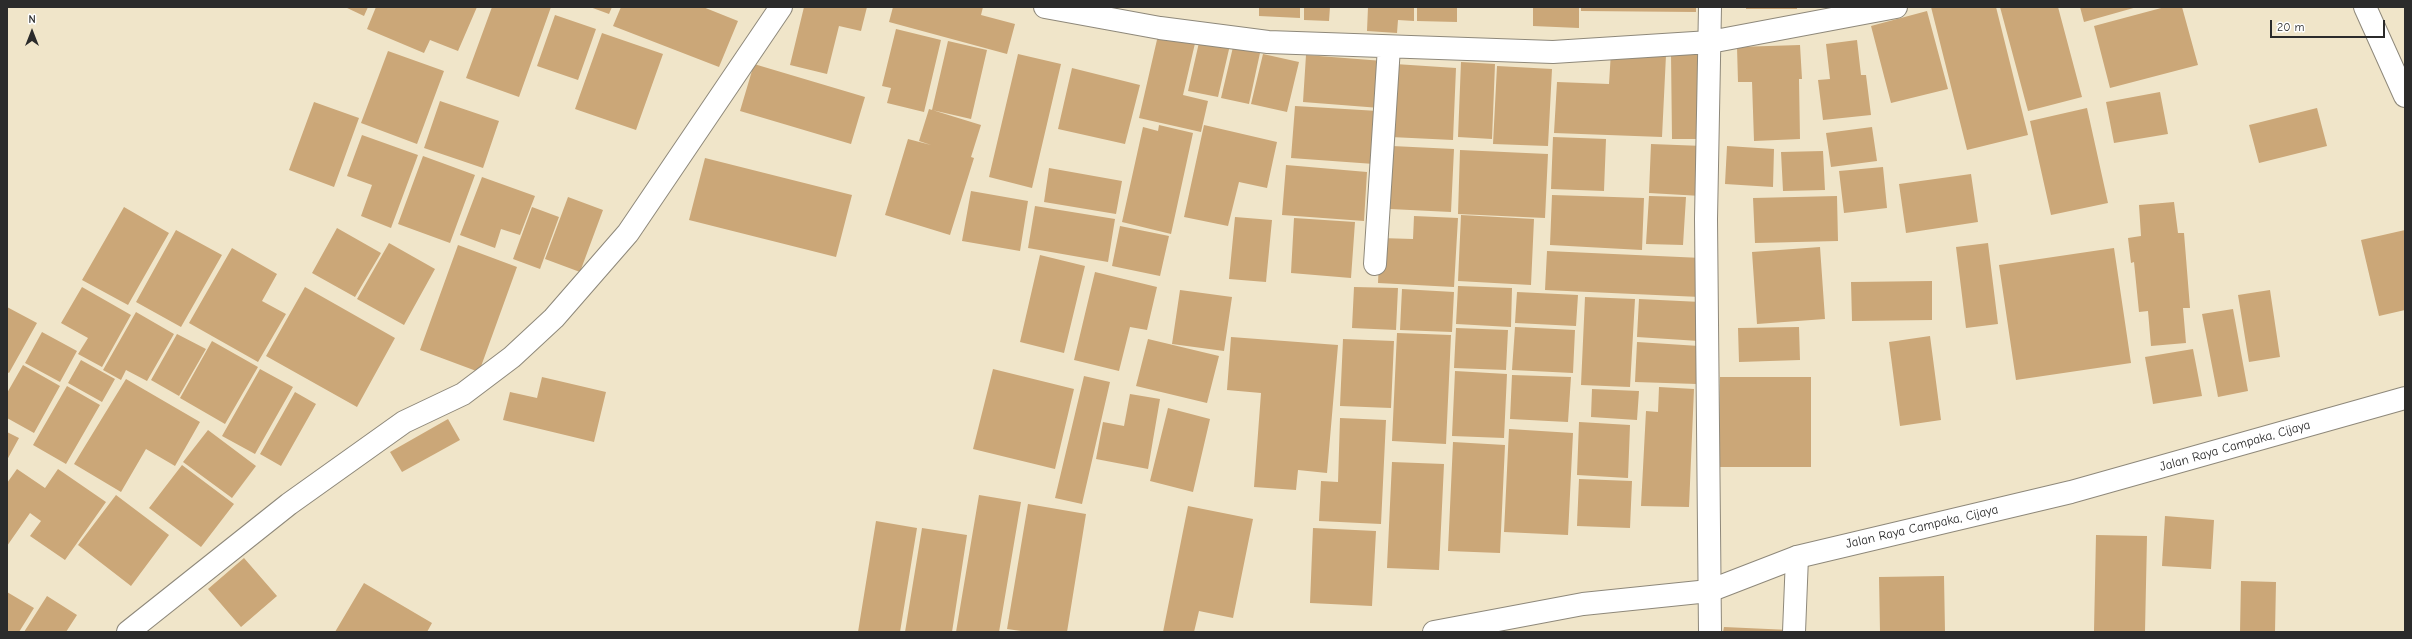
<!DOCTYPE html>
<style>
body{margin:0}
#map{position:relative;width:2412px;height:639px;overflow:hidden;background:#f0e5c9;font-family:"Comic Neue",sans-serif}
canvas{display:block}
.frame{position:absolute;inset:0;border:8px solid #2b2b2b;pointer-events:none}
.north{position:absolute;left:12px;top:12px;width:40px;height:40px;-webkit-text-stroke:3px #fff;paint-order:stroke;rotate:0deg;font-size:11px;font-weight:700;line-height:16px;text-align:center;color:#2b2b2b}
.north::after{content:'';display:block;margin:auto;width:14px;height:18px;background:#2b2b2b;clip-path:polygon(50% 0,100% 100%,50% 72%,0 100%)}
.scale{position:absolute;left:2270px;top:20px;width:115px;height:18px;box-sizing:border-box;border:2px solid #2b2b2b;border-top:0;padding-left:5px;font-size:12px;line-height:14px;white-space:nowrap;color:#2b2b2b;-webkit-text-stroke:3px #fff;paint-order:stroke}
</style>
<div id="map">
<canvas width="2412" height="639"></canvas>
<div class="frame"></div>
<div class="north">N</div>
<div class="scale">20 m</div>
</div>
<script>
const c = document.querySelector('canvas').getContext('2d');
c.lineJoin = 'round';
function paint(path, color) {
  c.fillStyle = color;
  c.fill(path, 'evenodd');
}
function trace(path, color, width, dash) {
  c.strokeStyle = color;
  c.lineWidth = width;
  c.lineCap = dash ? 'butt' : 'round';
  c.setLineDash(dash || []);
  c.stroke(path);
}
function drawText(font, color, halo, rows, align = 'center') {
  c.font = font + ' "Comic Neue",sans-serif';
  c.lineWidth = 4;
  c.setLineDash([]);
  c.textBaseline = 'middle';
  c.strokeStyle = halo;
  c.fillStyle = color;
  for (const [text, x, y, turn = 0] of rows) {
    c.save();
    c.translate(x, y);
    c.rotate((+turn || 0) * Math.PI / 180);
    c.textAlign = isNaN(turn) ? turn : align;
    if (halo) c.strokeText(text, 0, 0);
    c.fillText(text, 0, 0);
    c.restore();
  }
}
const building = new Path2D(`
 M345 7H368L364 16Z
 M376 7H477L458 51 430 40 424 53 367 29Z
 M492 7H551L519 97 466 78Z
 M590 7H612L609 14Z
 M621 7H703L738 21 719 67 613 26Z
 M804 7H867L861 31 839 26 827 74 790 65Z
 M893 7H983L981 15 1015 24 1007 54 889 22Z
 M1259 7H1300V18L1259 16Z
 M1304 7H1330L1329 21 1304 20Z
 M1368 7H1414V21L1398 20 1397 33 1367 31Z
 M1417 7H1457V22L1417 21Z
 M1533 7H1579V28L1533 26Z
 M1581 7H1696V12L1581 11Z
 M1746 7H1797V9H1746Z
 M1931 7H1996L2028 135 1967 150Z
 M2000 7H2058L2082 97 2028 111Z
 M2080 7H2137L2084 22Z
 M2165 7H2182L2198 65 2110 88 2094 26Z
 M1927 11 1948 89 1891 103 1871 26Z
 M555 15 596 29 578 80 537 66Z
 M896 29 941 40 924 112 887 103 891 88 882 86Z
 M1159 31 1196 39 1183 95 1208 101 1201 132 1139 118Z
 M602 33 663 54 636 130 575 109Z
 M1200 38 1230 45 1218 97 1188 91Z
 M1857 40 1861 75H1866L1871 115 1823 120 1818 80 1830 79 1826 44Z
 M948 41 987 50 971 119 932 110Z
 M1800 45 1802 79H1799L1800 139 1754 141 1752 82H1738L1737 47Z
 M1233 47 1260 53 1249 104 1221 98Z
 M388 51 444 71 417 144 361 123Z
 M1611 52 1666 55 1662 137 1554 133 1557 82 1609 84Z
 M1703 53 1704 139H1672L1671 54Z
 M1018 54 1061 64 1032 188 989 177Z
 M1263 54 1299 62 1287 112 1251 104Z
 M1306 55 1383 61 1380 108 1303 102Z
 M1461 62 1495 64 1492 139 1458 137Z
 M754 64 865 97 851 144 740 111Z
 M1395 64 1456 68 1453 140 1391 137Z
 M1497 66 1552 69 1548 146 1493 144Z
 M1072 68 1140 85 1125 144 1058 129Z
 M2160 92 2168 134 2114 143 2106 102Z
 M440 101 499 121 483 168 424 148Z
 M314 102 359 118 334 187 289 170Z
 M1295 106 1378 111 1374 164 1291 158Z
 M2087 108 2108 203 2051 215 2030 121Z
 M2317 108 2327 146 2259 163 2249 125Z
 M929 109 981 125 971 157 974 158 950 235 885 215 908 139 931 145 919 141Z
 M1159 125 1193 133 1171 234 1122 222 1143 127 1158 131Z
 M1204 125 1277 142 1267 188 1239 182 1228 226 1184 217Z
 M1872 127 1877 161 1831 167 1826 133Z
 M362 135 418 155 391 228 361 216 372 185 347 176Z
 M1553 137 1606 139 1604 191 1551 189Z
 M1651 144 1703 146 1701 196 1649 193Z
 M1392 146 1454 149 1451 212 1390 209Z
 M1727 146 1774 149 1773 187 1725 184Z
 M1460 150 1548 154 1545 218 1458 214Z
 M1823 151 1825 190 1783 191 1781 152Z
 M423 156 475 175 450 243 398 224Z
 M705 158 852 195 836 257 689 220Z
 M1286 165 1367 172 1364 221 1282 215Z
 M1883 167 1887 208 1844 213 1839 171Z
 M1049 168 1122 181 1116 214 1044 202Z
 M1971 174 1978 222 1906 233 1899 184Z
 M482 177 535 196 520 235 501 229 495 248 460 235Z
 M971 191 1028 201 1020 251 962 241Z
 M1552 195 1644 198 1642 250 1550 245Z
 M1649 196 1686 197 1683 245 1646 244Z
 M1837 196 1838 241 1755 243 1753 198Z
 M568 197 603 210 580 272 545 259Z
 M2174 202 2178 233H2184L2190 308H2183L2186 343 2151 346 2148 311 2139 312 2134 262 2131 263 2128 238 2141 236 2139 205Z
 M1035 206 1115 219 1108 262 1028 248Z
 M124 207 169 233 128 305 82 280Z
 M532 207 559 217 540 269 513 259Z
 M1461 215 1534 219 1531 285 1458 281Z
 M1414 216 1458 218 1454 287 1378 283 1380 238 1413 239Z
 M1235 217 1272 220 1266 282 1229 279Z
 M1294 218 1355 222 1351 278 1291 273Z
 M1120 226 1169 236 1160 276 1112 266Z
 M337 228 381 253 355 297 312 273Z
 M176 230 222 255 181 327 136 302Z
 M2405 230V310L2379 316 2361 240Z
 M389 243 435 269 404 325 357 299Z
 M1988 243 1998 324 1966 328 1956 247Z
 M458 245 517 267 479 372 420 350Z
 M1820 247 1825 319 1757 324 1752 252Z
 M232 248 277 274 262 301 286 314 258 362 189 323Z
 M2114 248 2131 363 2016 380 1999 265Z
 M1547 251 1702 258 1700 297 1545 290Z
 M1040 255 1085 266 1064 353 1020 342Z
 M1095 272 1157 287 1147 330 1130 327 1119 371 1074 360Z
 M1932 281V320L1852 321 1851 282Z
 M1458 286 1512 288 1511 327 1456 324Z
 M82 287 131 315 102 367 78 354 88 338 61 323Z
 M305 287 395 338 357 407 266 356Z
 M1354 287 1398 288 1396 330 1352 328Z
 M1402 289 1454 292 1452 332 1400 330Z
 M1180 290 1232 297 1224 351 1172 344Z
 M2270 290 2280 357 2249 362 2238 295Z
 M1517 292 1578 295 1576 326 1515 323Z
 M1585 297 1635 299 1630 387 1581 385Z
 M1639 299 1701 302 1699 341 1637 337Z
 M7 307 37 323 9 373 7 372Z
 M2233 309 2248 391 2218 397 2202 314Z
 M136 312 174 334 147 381 126 370 121 380 103 370Z
 M1515 327 1575 330 1573 373 1512 370Z
 M1799 327 1800 360 1739 362 1738 328Z
 M1456 328 1508 330 1506 370 1454 368Z
 M42 332 77 351 60 382 25 363Z
 M1397 333 1451 335 1446 444 1392 441Z
 M177 334 206 349 179 396 151 380Z
 M1930 336 1941 420 1900 426 1889 342Z
 M1231 337 1338 345 1327 473 1298 470 1296 490 1254 487 1261 393 1227 390Z
 M1148 339 1219 356 1207 403 1136 386Z
 M1343 339 1394 341 1391 408 1340 406Z
 M212 341 258 367 225 424 180 398Z
 M1637 342 1699 346 1697 384 1635 382Z
 M2193 349 2202 396 2153 404 2145 357Z
 M81 360 115 379 102 402 68 383Z
 M23 365 60 386 34 433 7 418V393Z
 M260 369 293 387 255 454 222 436Z
 M993 369 1074 389 1055 469 973 449Z
 M1455 371 1507 374 1504 438 1452 436Z
 M1512 375 1571 377 1568 422 1510 419Z
 M1084 376 1110 382 1082 504 1055 498Z
 M542 377 606 392 594 442 503 420 510 392 537 398Z
 M1720 377H1811V467H1719Z
 M126 379 200 422 175 466 146 449 121 492 74 464Z
 M67 386 100 405 66 464 33 445Z
 M1659 387 1694 389 1689 507 1641 506 1646 411 1658 412Z
 M1592 389 1639 391 1637 420 1591 417Z
 M295 392 316 404 281 466 260 454Z
 M1130 394 1160 399 1148 469 1096 459 1103 422 1124 426Z
 M1168 408 1210 419 1193 492 1150 481Z
 M1340 418 1386 420 1381 524 1319 521 1321 481 1338 482Z
 M448 419 460 440 402 472 390 452Z
 M1579 422 1630 425 1628 478 1577 475Z
 M1509 429 1573 433 1568 535 1504 532Z
 M208 430 256 466 232 498 183 462Z
 M7 432 19 438 7 460Z
 M1453 442 1505 445 1500 553 1448 551Z
 M1392 462 1444 464 1439 570 1387 568Z
 M182 465 234 504 201 547 149 508Z
 M17 469 45 488 58 469 106 502 65 560 30 536 41 521 30 513 7 546V483Z
 M1579 479 1632 481 1630 528 1577 526Z
 M116 495 169 535 131 586 78 545Z
 M979 495 1021 502 999 632H956Z
 M1028 504 1086 514 1067 632H1028L1007 629Z
 M1188 506 1253 519 1233 618 1199 611 1194 632H1163Z
 M2165 516 2214 520 2211 569 2162 566Z
 M876 521 917 528 900 632H858Z
 M922 528 967 535 952 632H905Z
 M1313 528 1376 531 1372 606 1310 603Z
 M2096 535 2147 536 2145 632 2094 631Z
 M244 558 277 596 241 627 208 589Z
 M1944 576 1945 632H1880L1879 577Z
 M2241 581 2276 582 2275 632H2240Z
 M364 583 432 623 427 632H335Z
 M7 592 34 608 19 632H7Z
 M47 596 77 615 66 632H24Z
 M1724 627 1790 630V632H1723Z`);
const minor = new Path2D(`
 M1045 7 1160 28 1268 42 1553 52 1710 42 1896 7
 M2365 7 2405 96
 M1375 264 1389 47
 M128 632 289 504 404 422 463 394 512 357 554 318 628 233 781 7
 M1710 632 1706 219 1710 7
 M1794 632 1797 557`);
const primary = new Path2D(`
 M1434 632 1583 604 1709 591 1797 557 2071 492 2405 398`);
const streetNames = [
 ["Jalan Raya Campaka, Cijaya",2235,446,-16],
 ["Jalan Raya Campaka, Cijaya",1922,527,-13]
];
paint(building, '#cba778');
trace(minor, '#8e887a', 24);
trace(primary, '#8e887a', 24);
trace(minor, '#fff', 22);
trace(primary, '#fff', 22);
drawText('13px', '#2b2b2b', '#fff', streetNames);
</script>
